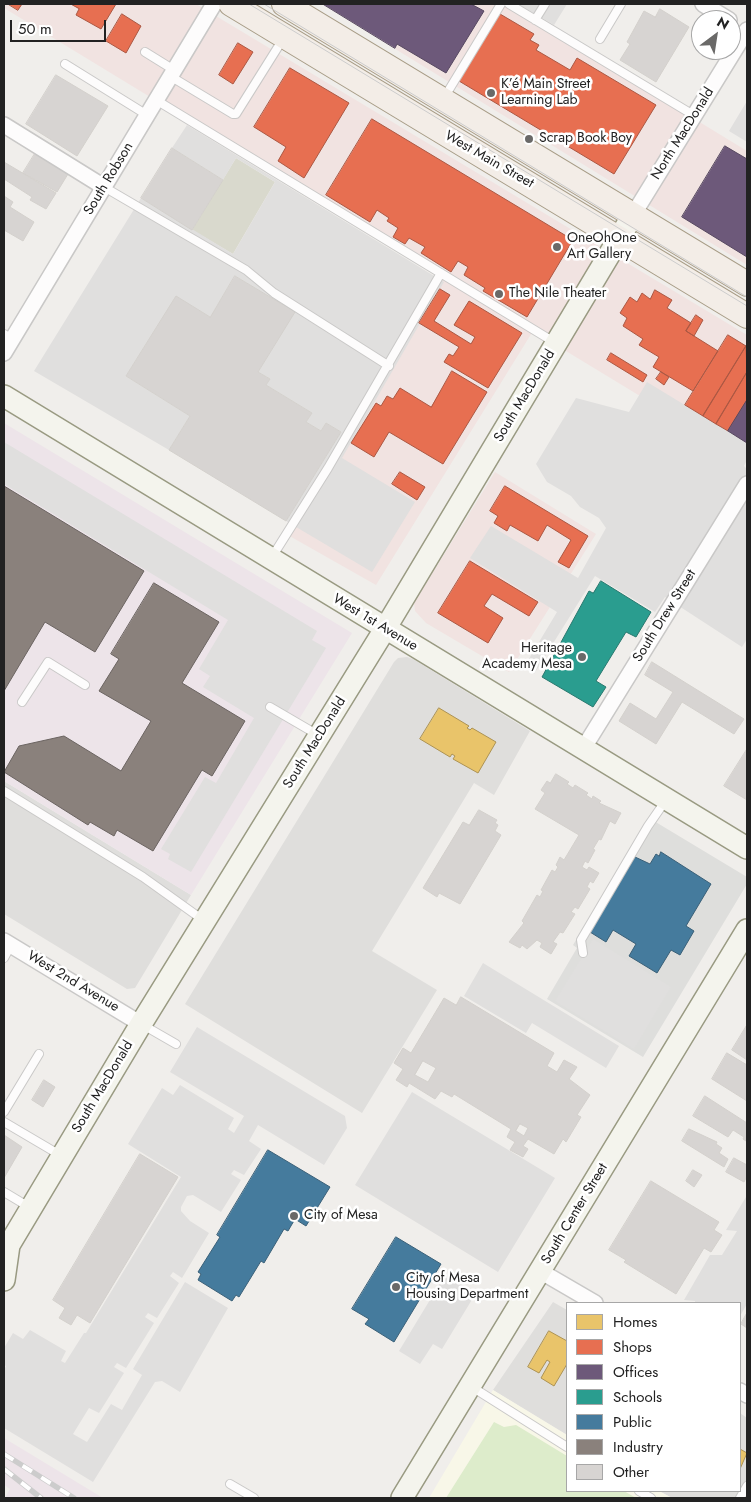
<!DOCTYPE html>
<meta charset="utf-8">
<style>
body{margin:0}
#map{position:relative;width:751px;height:1502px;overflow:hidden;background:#f0eeeb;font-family:Jost,sans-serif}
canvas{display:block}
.frame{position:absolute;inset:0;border:5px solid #222;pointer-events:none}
.legend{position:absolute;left:566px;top:1302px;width:175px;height:190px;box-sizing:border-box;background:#fff;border:1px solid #a7a7a7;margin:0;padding:6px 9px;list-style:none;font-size:15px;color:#222}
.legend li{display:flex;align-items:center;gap:10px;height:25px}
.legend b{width:25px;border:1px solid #a7a7a7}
.north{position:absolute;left:691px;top:10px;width:50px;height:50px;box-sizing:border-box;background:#fff;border:1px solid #a7a7a7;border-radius:50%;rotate:31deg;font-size:14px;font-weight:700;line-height:20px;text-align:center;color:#222}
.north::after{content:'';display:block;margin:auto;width:18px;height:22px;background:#6a6968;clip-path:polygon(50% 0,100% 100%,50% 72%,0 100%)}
.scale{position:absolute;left:10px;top:20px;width:96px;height:22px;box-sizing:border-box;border:2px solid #222;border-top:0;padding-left:6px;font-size:15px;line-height:18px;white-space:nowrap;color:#222;-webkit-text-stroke:4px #fff;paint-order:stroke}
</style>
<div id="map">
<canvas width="751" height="1502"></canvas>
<div class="frame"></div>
<ul class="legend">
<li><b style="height:14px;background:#e9c46a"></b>Homes</li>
<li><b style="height:14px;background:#e76f51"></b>Shops</li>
<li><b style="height:14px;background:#6d597a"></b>Offices</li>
<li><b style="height:14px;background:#2a9d8f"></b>Schools</li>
<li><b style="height:14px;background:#457b9d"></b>Public</li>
<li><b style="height:14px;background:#8a817c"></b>Industry</li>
<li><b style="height:14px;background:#d7d4d2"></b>Other</li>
</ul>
<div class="north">N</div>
<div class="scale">50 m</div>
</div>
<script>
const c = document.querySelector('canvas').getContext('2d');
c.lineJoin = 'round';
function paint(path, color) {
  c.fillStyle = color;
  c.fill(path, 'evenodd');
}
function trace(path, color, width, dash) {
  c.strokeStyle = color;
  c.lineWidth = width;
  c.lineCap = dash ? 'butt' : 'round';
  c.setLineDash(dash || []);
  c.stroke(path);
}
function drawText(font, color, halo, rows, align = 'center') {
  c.font = font + ' Jost,sans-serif';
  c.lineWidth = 5;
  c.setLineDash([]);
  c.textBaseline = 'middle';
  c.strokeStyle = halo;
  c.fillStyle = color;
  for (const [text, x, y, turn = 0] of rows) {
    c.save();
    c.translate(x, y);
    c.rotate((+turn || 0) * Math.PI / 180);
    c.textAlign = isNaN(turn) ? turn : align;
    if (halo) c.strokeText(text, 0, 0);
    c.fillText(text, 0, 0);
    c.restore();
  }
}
const residential = new Path2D(`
 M407 657 413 659 530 731 494 795 474 783 372 951 437 990 362 1113 185 1004 394 662 398 658Z
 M4 781 191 895 135 988 127 989 4 914Z
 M553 1302 567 1310V1435L493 1390Z
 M740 1413 747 1418V1498H672L659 1491H740Z`);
const commercial = new Path2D(`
 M4 4H196L747 335V461L533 331 376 585 286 534 444 276 4 8Z
 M322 4H506L747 151V265Z
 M495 472 596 534 509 672 426 623 415 611 414 603Z`);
const industrial = new Path2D(`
 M4 423 352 633 191 895 4 781Z
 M4 1438 103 1498H5L10 1489 4 1485Z`);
const education = new Path2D(`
 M493 1390 567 1435V1491H659L672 1498H429Z`);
const religious = new Path2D(`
 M649 818 747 877V884L643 1057 547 999 577 948 573 945Z`);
const construction = new Path2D(`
 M236 158 275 182 233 254 192 230Z`);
const grass = new Path2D(`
 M494 1422 504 1427 516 1425 567 1456V1491H624L636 1498H446Z`);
const parking = new Path2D(`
 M518 4H567L554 25Z
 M747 101V142L729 131Z
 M187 125 444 282 342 458 415 502 372 572 286 521 341 432 326 423 321 431 306 422 312 413 266 385 270 379 258 372 294 312 235 276 210 317 176 297 126 376 190 416 169 450 34 371 141 198 233 254 275 182 236 158 223 180 172 148Z
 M647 382 747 443V460L744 466 747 469V639L742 647 665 597 655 612 595 576 534 674 524 667 557 612 470 558 491 526 578 578 606 528 599 518 580 507 571 496 547 482 536 464 576 398 629 412Z
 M4 442 317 631 312 640 326 648 191 872 168 859 170 854 161 849 205 777 216 783 254 718 203 687 210 676 199 669 228 620 4 484Z
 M593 939 671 987 634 1049 555 1001Z
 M483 963 619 1046 606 1068 532 1023 526 1033 464 996Z
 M197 1027 345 1116 347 1128 324 1165 258 1125 249 1141 261 1149 244 1175 234 1170 231 1174 241 1180 221 1212 193 1195 187 1196 181 1207V1211L190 1221 209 1233 182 1278 173 1272 170 1276 179 1283 157 1318 148 1313 145 1317 154 1323 126 1368 117 1363 114 1367 124 1373 99 1413 89 1408 73 1434 87 1442 111 1404 122 1410 142 1375 133 1369 185 1282 228 1308 180 1392 162 1381 155 1382 93 1482 4 1428V1370L6 1366 4 1365V1348L13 1333 23 1339 30 1330 66 1351 61 1361 65 1363 84 1333H86L181 1177 128 1144 162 1088 173 1095 180 1085 234 1118 228 1129 234 1133 244 1116 170 1072Z
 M412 1092 555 1178 498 1272 355 1185Z
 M746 1197 747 1304 740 1316V1303H695V1301L684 1300 710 1255H722L737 1231 726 1230Z
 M445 1275 476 1293 442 1349 433 1344 420 1364 399 1351Z`);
const homes = new Path2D(`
 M439 708 469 726 467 728 470 730 472 728 496 742 478 773 453 759 455 756 452 754 450 757 420 739Z
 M549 1331 567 1341V1364L554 1386 541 1378 550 1362 547 1360 539 1373 528 1367Z
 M740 1449 747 1453 740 1469Z`);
const shops = new Path2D(`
 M8 4H22L18 10Z
 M71 4H116L101 29 76 15 79 9Z
 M122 14 141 26 126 53 106 41Z
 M500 14 534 34 530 40 539 45 536 50 570 70 577 58 656 105 614 174 459 81Z
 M238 43 253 52 233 84 219 75Z
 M290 68 349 103 304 178 278 161 286 147 254 127Z
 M372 119 573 240 527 317 483 291 485 288 464 275 468 267 458 261 451 272 421 253 425 247 409 238 405 244 393 237 398 228 387 221 389 218 377 210 370 222 326 195Z
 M440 289 450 295 434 321 471 344 475 337 454 325 469 301 522 333 488 388 444 362 449 354 453 356 459 347 419 323Z
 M655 290 672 300 667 308 691 323 686 331 718 351 693 391 653 367 659 357 639 345 643 339 623 326 627 318 620 313 630 297 637 302 642 293 650 299Z
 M696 315 703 320 694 336 686 331Z
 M728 335 746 346 703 416 685 405Z
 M746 346 747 372 716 424 703 416Z
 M611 353 647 375 643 382 607 360Z
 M452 371 487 392 443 464 389 432 374 457 351 443 376 403 381 406 387 396 393 399 400 388 431 407Z
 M661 372 669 377 664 385 656 379Z
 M747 372V400L728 431 716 424Z
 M400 472 425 487 417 500 392 484Z
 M505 486 588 536 569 568 558 562 571 540 547 525 538 541 510 525 507 531 494 523 498 516 490 511Z
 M470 561 538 602 529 616 492 594 484 606 503 618 488 643 438 613Z`);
const offices = new Path2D(`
 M323 4H471L484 11 446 73 397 44 395 48Z
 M725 146 747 159V257L682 217Z
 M747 400V443L728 431Z`);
const schools = new Path2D(`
 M601 581 651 612 636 637 626 632 596 681 606 687 593 707 542 677 589 591 593 593Z`);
const public = new Path2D(`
 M661 852 711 884 686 926 694 931 680 955 671 950 657 973 629 956 636 944 613 930 606 942 590 932 635 857 650 864 656 854 659 856Z
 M268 1150 330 1187 306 1226 295 1219 288 1231 284 1229 264 1263 261 1261 239 1297 236 1295 232 1301 198 1280 201 1274 198 1272 220 1237 217 1235Z
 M396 1237 441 1264 394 1342 365 1324 369 1319 352 1309Z`);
const industry = new Path2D(`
 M4 486 144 571 95 652 45 622 4 691Z
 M154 583 219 622 182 683 245 721 212 776 202 770 153 851 117 830 114 836 90 822 88 825 4 772 19 746 64 736 121 771 151 721 99 691 119 659 111 654Z`);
const building = new Path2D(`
 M660 9 689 27 656 82 620 60 630 44 627 42 644 11 655 17Z
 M56 75 108 106 77 156 26 124Z
 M172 148 223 180 192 230 141 198Z
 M36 152 68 174 57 192 23 173Z
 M4 162 56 193 46 209 30 200 32 197 4 179Z
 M4 196 13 202 10 207 34 222 23 241 4 230Z
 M235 276 295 312 258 372 270 379 266 385 312 413 306 422 321 431 326 423 341 432 286 521 169 450 190 416 126 376 176 296 210 317Z
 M652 662 744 719 734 734 682 702 656 744 619 721 630 703 656 719 673 692 645 675Z
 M747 749V800L724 786Z
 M556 774 569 782 567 784 573 788 575 785 588 793 586 795 592 799 593 796 601 801 599 803 621 813 615 824 610 821 601 840 599 839 593 849 595 850 588 863 585 861 582 867 587 870 589 867 599 873 593 883 590 881 587 887 590 889 578 909 575 907 571 912 575 914 563 933 560 932 553 942 557 944 551 954 540 947 542 943 537 940 527 949 522 945 520 948 509 942 524 923 522 921 537 895 540 897 543 891 541 890 552 870 555 872 558 867 556 865 560 857 564 860 579 835 535 809 545 793 541 790 547 781 550 783Z
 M479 810 497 820 495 823 498 825 495 831 501 835 460 904 439 893 437 897 423 888 463 822 469 825Z
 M461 997 554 1053 547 1066 557 1072 564 1060 577 1067 569 1079 590 1095 577 1115 581 1117 566 1142 563 1139 554 1154 528 1139 523 1146 528 1149 523 1157 510 1150 515 1142 507 1137 511 1129 454 1094 452 1097 441 1091 435 1099 409 1083 407 1087 396 1080 403 1069 394 1063 403 1048 411 1053 444 998 456 1005ZM423 1061 436 1068 428 1082 415 1075ZM520 1124 528 1128 524 1136 516 1131Z
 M747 1025V1060L732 1050Z
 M727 1053 747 1065V1101L712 1079Z
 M44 1080 55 1087 43 1107 32 1100Z
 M705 1096 747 1123 746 1141 743 1139 744 1137 733 1130 728 1137 693 1116Z
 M689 1129 717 1142 716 1144 722 1148 719 1153 728 1159 724 1167 682 1141Z
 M4 1135 22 1147 4 1178Z
 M140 1154 178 1177 90 1323 77 1315 71 1325 59 1318 65 1308 53 1300Z
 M734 1158 747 1165V1176L744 1182 726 1172Z
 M693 1170 702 1175 694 1187 686 1181Z
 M651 1181 719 1222 714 1230 722 1235 711 1252 704 1248 676 1294 624 1262 626 1260 609 1250Z
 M747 1313V1328L741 1324Z`);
const lane = new Path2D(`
 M509 4 695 116
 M535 20 545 4
 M600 39 621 4
 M145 52 174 70
 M65 64 147 115
 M170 76 233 114H236L283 39
 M444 98 501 4
 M156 100 554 342
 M104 187 246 270 274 293 389 366
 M4 334 12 339
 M272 557 328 468 441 273
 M22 702 48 662 85 685
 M270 707 318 735
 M4 791 143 877 203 920
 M583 953 581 940 648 826 666 800
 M4 958 11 945
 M143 1025 176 1044
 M4 1112 39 1054
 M4 1122 60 1155
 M4 1192 29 1207
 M472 1387 567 1447
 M230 1484 254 1498
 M639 1491 651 1498
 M740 1498 747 1486`);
const street = new Path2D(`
 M703 4 729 20
 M4 125 104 187
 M633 215 747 30
 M4 353 214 4
 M583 749 747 484
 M4 941 141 1024
 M540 1271 595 1303
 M740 1391 747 1395`);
const secondary = new Path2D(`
 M4 396 747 848
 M4 1280 9 1245 141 1024 385 629 633 215
 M402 1498 747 930`);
const primary = new Path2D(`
 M231 4 747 316
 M284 4 747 284`);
const tram = new Path2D(`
 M249 4 747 306
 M264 4 747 297`);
const rail = new Path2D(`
 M4 1454 74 1498
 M4 1469 41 1498`);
const markers = [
 [491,93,5,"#6a6968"],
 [529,139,5,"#6a6968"],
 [557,247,5,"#6a6968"],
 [499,294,5,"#6a6968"],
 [582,657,5,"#6a6968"],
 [294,1216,5,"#6a6968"],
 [396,1287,5,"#6a6968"]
];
const poiNames = [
 ["K’é Main Street",501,85],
 ["Learning Lab",501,101],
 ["Scrap Book Boy",539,139],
 ["OneOhOne",567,239],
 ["Art Gallery",567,255],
 ["The Nile Theater",509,294],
 ["Heritage",572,649,"right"],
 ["Academy Mesa",572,665,"right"],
 ["City of Mesa",304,1216],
 ["City of Mesa",406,1279],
 ["Housing Department",406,1295]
];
const streetNames = [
 ["North MacDonald",683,134,-58],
 ["West Main Street",489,160,30],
 ["South Robson",109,179,-59],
 ["South MacDonald",525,396,-59],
 ["South Drew Street",665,616,-58],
 ["West 1st Avenue",375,623,31],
 ["South MacDonald",315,743,-58],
 ["West 2nd Avenue",73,982,31],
 ["South MacDonald",103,1087,-59],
 ["South Center Street",575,1214,-59]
];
paint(residential, '#dfdedc');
paint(commercial, '#f1e3e1');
paint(industrial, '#ede4e9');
paint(education, '#f8f7e8');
paint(religious, '#dededc');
paint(construction, '#d9d9cd');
paint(grass, '#ddeccb');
paint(parking, '#e0dfde');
paint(homes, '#e9c46a');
trace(homes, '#ad9354', 1);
paint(shops, '#e76f51');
trace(shops, '#ac5843', 1);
paint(offices, '#6d597a');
trace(offices, '#564860', 1);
paint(schools, '#2a9d8f');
trace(schools, '#28786e', 1);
paint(public, '#457b9d');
trace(public, '#3a6078', 1);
paint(industry, '#8a817c');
trace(industry, '#6b6461', 1);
paint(building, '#d7d4d2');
trace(building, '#d3d0cc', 1);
trace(lane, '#c9c8c7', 10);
trace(street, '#c9c8c7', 18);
trace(secondary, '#999a82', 24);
trace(primary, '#a79c86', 26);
trace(lane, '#fdfcfc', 8);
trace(street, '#fdfcfc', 15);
trace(secondary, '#f4f4ed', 21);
trace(primary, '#f3ede7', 24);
trace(tram, '#ccc', 1);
trace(rail, '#ccc', 5.5);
trace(rail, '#fff', 4, [11]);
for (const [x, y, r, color] of markers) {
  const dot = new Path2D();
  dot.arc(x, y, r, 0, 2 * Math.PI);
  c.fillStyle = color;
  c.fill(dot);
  trace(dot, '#fff', 2);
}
drawText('14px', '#222', '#fff', poiNames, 'left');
drawText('14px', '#222', '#fff', streetNames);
</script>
